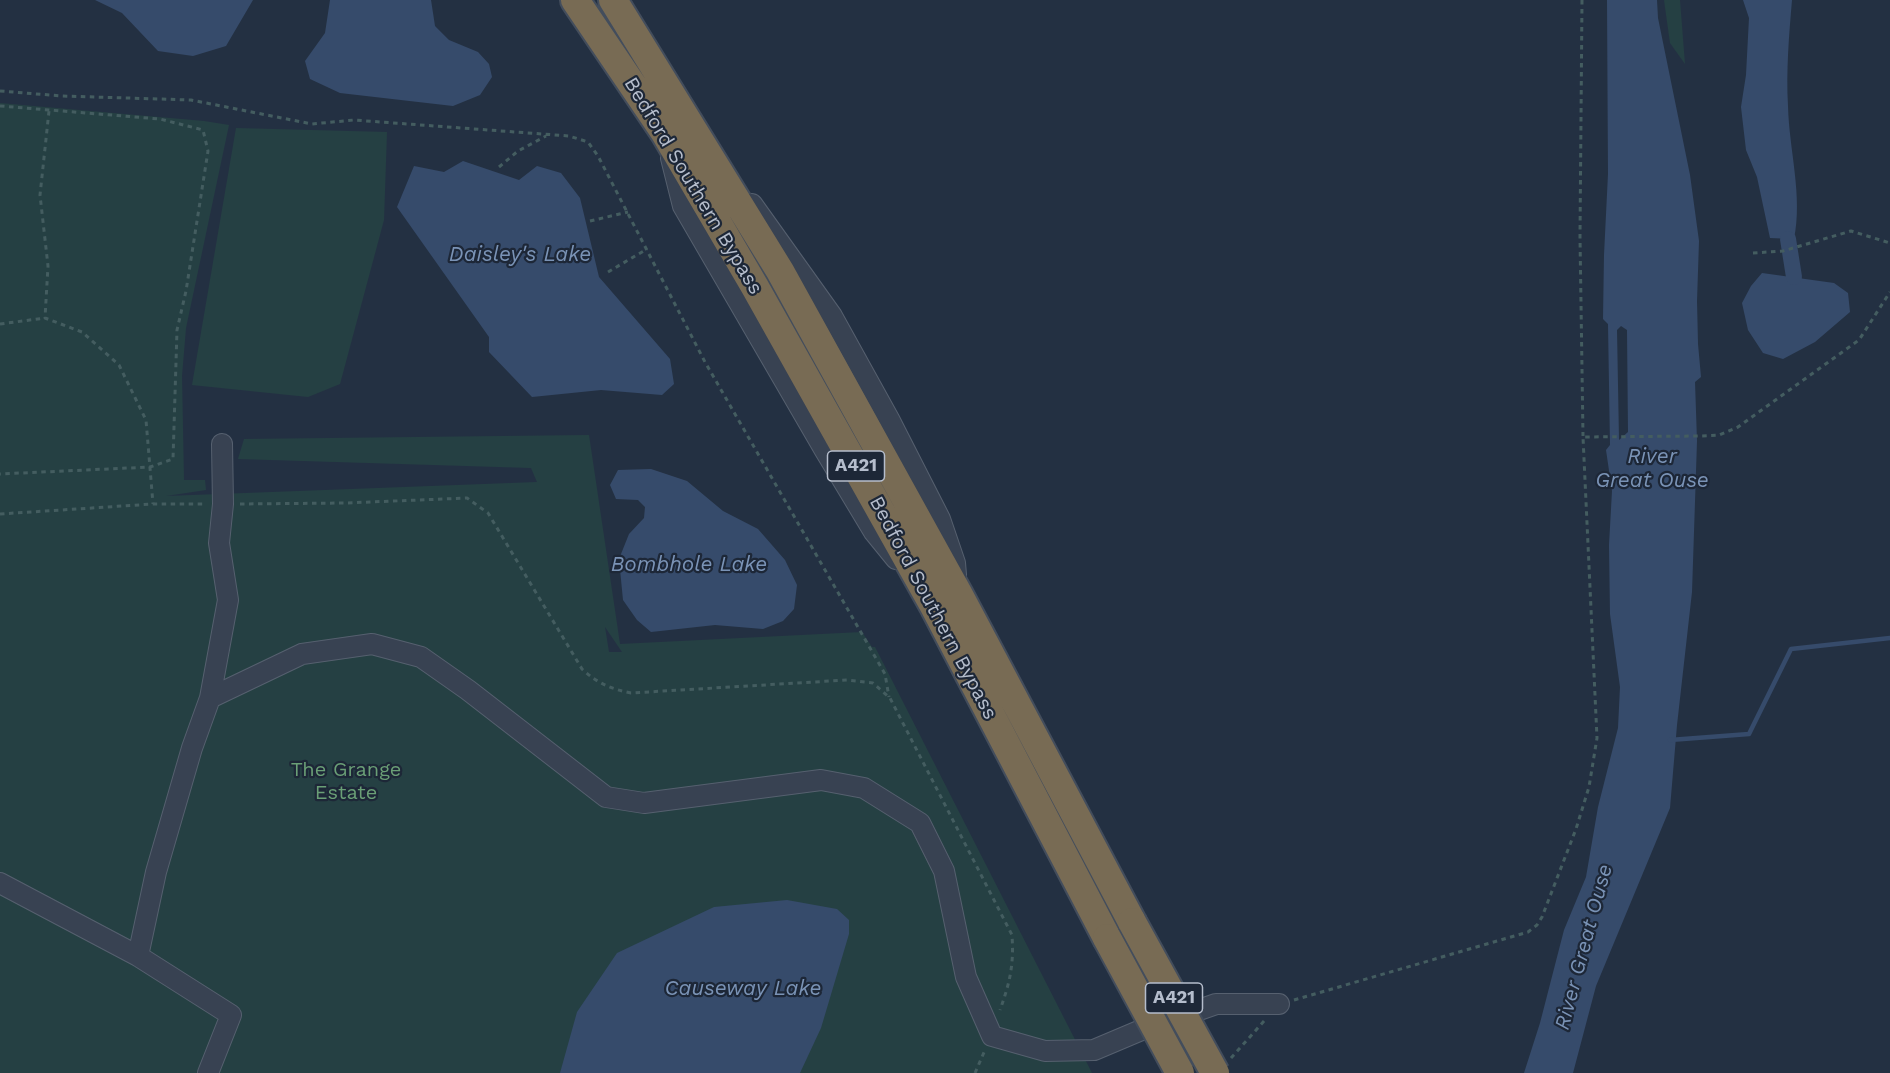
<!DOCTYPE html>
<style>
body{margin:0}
canvas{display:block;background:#233042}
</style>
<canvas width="1890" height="1073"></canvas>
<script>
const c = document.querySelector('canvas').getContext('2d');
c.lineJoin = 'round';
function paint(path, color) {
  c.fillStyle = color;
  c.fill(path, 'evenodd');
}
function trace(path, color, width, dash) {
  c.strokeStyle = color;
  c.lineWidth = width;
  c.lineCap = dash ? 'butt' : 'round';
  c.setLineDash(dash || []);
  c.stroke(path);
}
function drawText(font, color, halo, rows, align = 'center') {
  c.font = font + ' "Work Sans",sans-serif';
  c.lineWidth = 4.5;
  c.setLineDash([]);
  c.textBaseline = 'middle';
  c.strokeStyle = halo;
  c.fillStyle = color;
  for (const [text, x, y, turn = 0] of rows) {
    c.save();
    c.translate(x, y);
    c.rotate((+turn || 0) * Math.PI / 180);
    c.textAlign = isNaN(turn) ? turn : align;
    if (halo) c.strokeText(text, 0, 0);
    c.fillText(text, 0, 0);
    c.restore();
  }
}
const green = new Path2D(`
 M1664 0H1680L1685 64 1670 43Z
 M0 103 204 121 229 125 186 328 182 376 184 480H205L206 490 166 496 537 482 531 468 238 459 244 439 589 435 620 644 862 632 872 647H875L1092 1073H0ZM605 627 622 652H609Z
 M236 128 387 132 384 220 340 384 308 397 192 385Z`);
const water = new Path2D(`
 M95 0H253L226 46 193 56 158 51 122 13Z
 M330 0H431L435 26 449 40 478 52 489 64 492 77 480 95 453 106 340 93 310 79 305 61 325 33Z
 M1607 0H1657L1658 18 1690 175 1699 241 1697 301 1698 344 1701 377 1695 382 1697 441 1692 592 1677 725 1670 808 1596 986 1573 1073H1524L1540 1023 1564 930 1586 877 1598 807 1618 728 1620 687 1610 614 1609 545 1612 491 1606 450 1610 445 1608 324 1603 319 1604 255 1608 174ZM1621 326 1627 330 1628 432 1619 440 1617 330Z
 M1743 0H1792C1789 35 1786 71 1788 106 1789 150 1803 196 1794 239L1770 238 1757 177 1746 150 1741 107 1746 75 1749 18Z
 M463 161 519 180 537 166 561 173 580 198 599 277 670 359 674 384 662 395 601 390 532 397 489 352V337L397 207 414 166 444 172Z
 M1762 273 1834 283 1848 293 1850 312 1815 342 1783 359 1763 353 1748 330 1742 303 1751 286Z
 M651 469 687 481 723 511 758 529 785 560 797 585 794 609 783 621 763 629 715 625 651 632 637 620 623 600 619 559 629 534 644 518 645 507 638 500 616 499 610 485 618 470Z
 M787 900 837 909 849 920V934L821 1028 800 1073H560L577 1012 617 953 714 907Z`);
const stream = new Path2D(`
 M1670 740 1749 734 1791 649 1890 638`);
const canal = new Path2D(`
 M1788 239 1794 277`);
const path = new Path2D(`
 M1582 0 1580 237 1583 436
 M0 91 62 96 191 100 312 124 354 120 569 136 588 142 598 156 705 362 885 674 889 697
 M0 106 160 119 203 130 208 151 186 291 177 330 173 459 150 467 0 474
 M49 111 40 195 48 266 45 318 82 332 119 365 146 420 153 504
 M499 167 518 151 546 136
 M590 221 628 212
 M1753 253 1783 251 1851 231 1890 243
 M608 272 647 249
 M0 324 45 318
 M240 504 346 503 467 498 488 513 582 669C597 683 611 689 631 693L847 680 873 683 890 698 1012 935C1014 965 1010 982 1000 1010
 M0 514 153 504H206
 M1294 1000 1528 932 1537 925 1542 917 1576 829 1589 787 1597 738 1583 437 1700 436 1719 435 1738 427 1859 340 1890 292
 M1231 1058 1265 1020
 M975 1073 985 1050`);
const minor = new Path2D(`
 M671 158 683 206 824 449 874 532 896 559
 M752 204 832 316 889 419 940 519 955 563 956 575
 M210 698 302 654 372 644 421 657 468 690 606 797 644 803 821 780 864 788 920 823 944 871 966 977 992 1036 1045 1051 1094 1050 1139 1031 1216 1004H1279
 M0 883 138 956 231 1015 208 1073
 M138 956 156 872 192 748 210 698 228 600 219 543 223 504 222 444`);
const highway = new Path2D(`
 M575 0 665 133 755 287 935 608 1107 938
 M613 0 780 271 959 595 1132 922`);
const highwayBridge = new Path2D(`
 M1132 922 1215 1073
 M1107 938 1180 1073`);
const shields = [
 [856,466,57],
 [1174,998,57]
];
const shieldNames = [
 ["A421",856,466],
 ["A421",1174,998]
];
const streetNames = [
 ["Bedford Southern Bypass",693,186,59],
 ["Bedford Southern Bypass",933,608,62]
];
const parkNames = [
 ["The Grange",346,770],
 ["Estate",346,793]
];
const waterNames = [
 ["Daisley's Lake",520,255],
 ["River",1652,457],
 ["Great Ouse",1652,481],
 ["Bombhole Lake",689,565],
 ["River Great Ouse",1584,947,-75],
 ["Causeway Lake",743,989]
];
paint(green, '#254043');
paint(water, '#364b6b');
trace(stream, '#364b6b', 4.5);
trace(canal, '#364b6b', 16);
trace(minor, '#56606f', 22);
trace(highway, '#434d5c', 32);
trace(path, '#445d60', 3, [4.5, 4.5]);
trace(minor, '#384252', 20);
trace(highway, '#786b54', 28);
trace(highwayBridge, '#434d5c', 32, []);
trace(highwayBridge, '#786b54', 28);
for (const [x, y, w] of shields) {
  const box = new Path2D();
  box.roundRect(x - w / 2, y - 15, w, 30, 4.5);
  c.fillStyle = '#1d2737';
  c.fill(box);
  trace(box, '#b5bdcc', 1.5);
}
drawText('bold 18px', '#b5bdcc', null, shieldNames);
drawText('20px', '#b5bdcc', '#1d2737', streetNames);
drawText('20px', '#6a9f76', '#1d2737', parkNames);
drawText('italic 21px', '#7a93b6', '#1d2737', waterNames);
</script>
